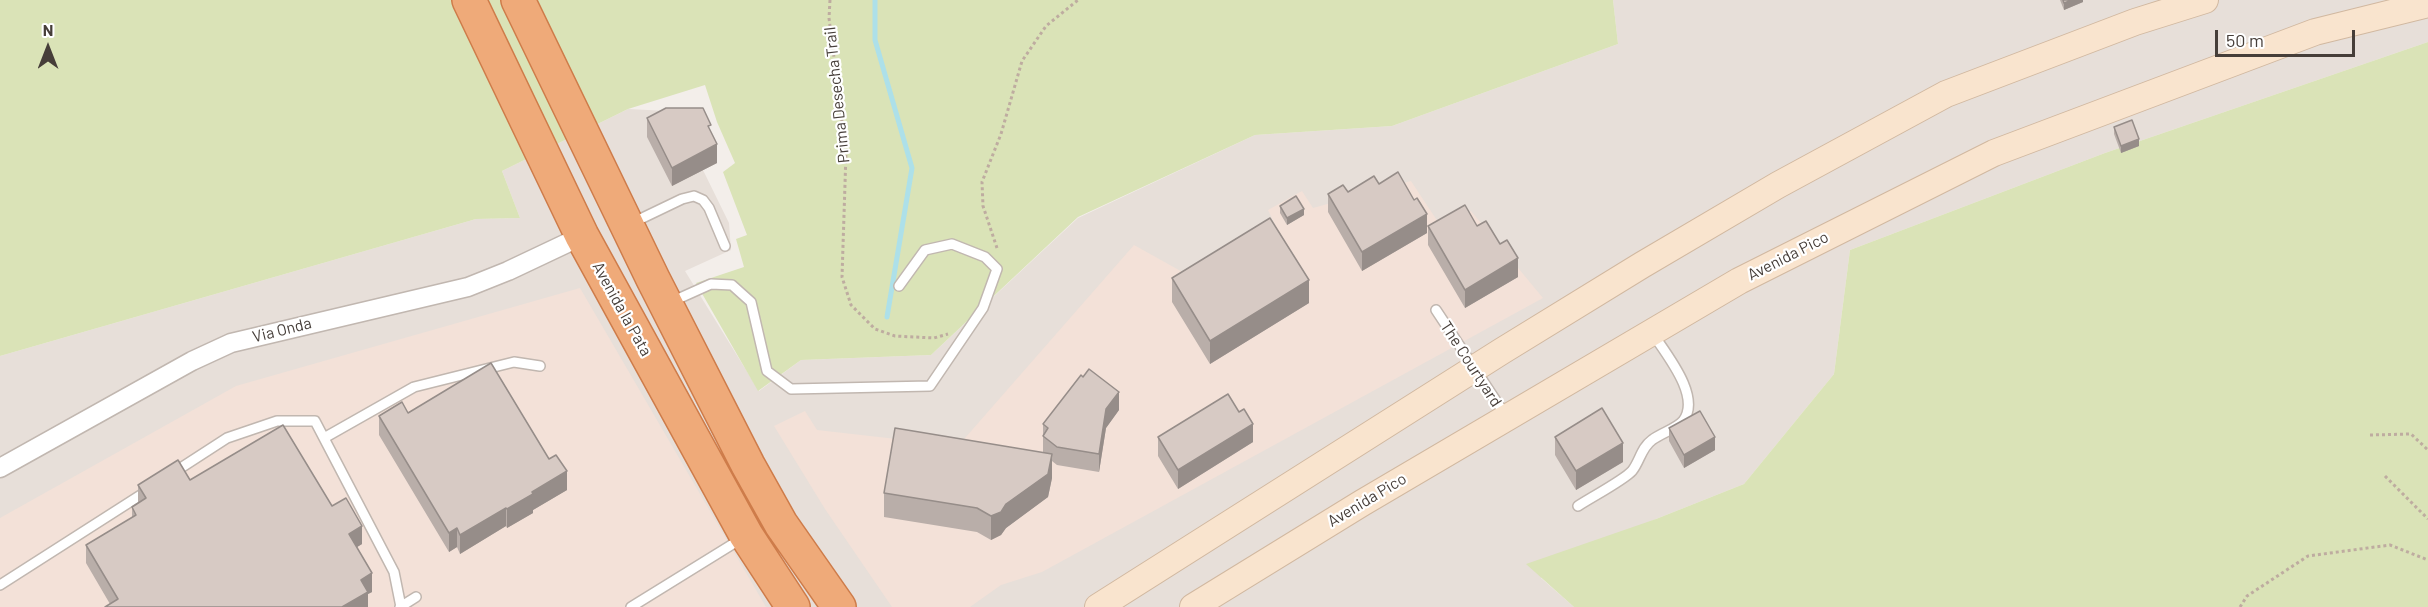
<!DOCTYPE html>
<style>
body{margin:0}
#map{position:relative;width:2428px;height:607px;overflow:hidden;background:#f3eeea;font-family:Barlow,sans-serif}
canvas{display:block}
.north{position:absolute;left:18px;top:18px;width:60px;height:60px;-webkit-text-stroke:4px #fff;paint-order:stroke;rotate:0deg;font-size:16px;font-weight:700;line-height:24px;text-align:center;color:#463e39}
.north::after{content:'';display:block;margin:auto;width:21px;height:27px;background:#463e39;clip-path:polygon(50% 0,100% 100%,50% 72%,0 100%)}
.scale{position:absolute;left:2215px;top:30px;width:140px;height:27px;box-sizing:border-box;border:3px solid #463e39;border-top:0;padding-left:8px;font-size:18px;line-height:21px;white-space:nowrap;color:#463e39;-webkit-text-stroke:4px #fff;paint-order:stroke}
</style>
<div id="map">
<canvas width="2428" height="607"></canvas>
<div class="north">N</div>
<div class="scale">50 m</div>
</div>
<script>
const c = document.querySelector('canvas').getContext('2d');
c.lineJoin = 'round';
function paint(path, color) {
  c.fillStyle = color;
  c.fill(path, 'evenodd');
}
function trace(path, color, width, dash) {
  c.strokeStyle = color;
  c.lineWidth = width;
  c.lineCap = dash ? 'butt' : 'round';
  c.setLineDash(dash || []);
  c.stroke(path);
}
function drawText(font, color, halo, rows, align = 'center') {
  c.font = font + ' Barlow,sans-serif';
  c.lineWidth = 4.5;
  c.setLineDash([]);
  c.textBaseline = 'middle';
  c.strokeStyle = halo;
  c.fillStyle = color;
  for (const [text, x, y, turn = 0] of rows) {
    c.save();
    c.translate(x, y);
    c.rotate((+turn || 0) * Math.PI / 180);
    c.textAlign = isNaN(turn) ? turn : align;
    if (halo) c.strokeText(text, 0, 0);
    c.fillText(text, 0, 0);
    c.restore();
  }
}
const residential = new Path2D(`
 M1613 0H2428V42L2105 153 1850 250 1834 374 1744 484 1656 519 1541 578 1574 607H0V356L476 219 520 218 502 171 628 109 687 112 702 168 729 223 731 250 685 271 759 391 801 360 931 355 1078 218 1255 135 1392 126 1618 44Z`);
const commercial = new Path2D(`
 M1411 181 1442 228 1471 211 1543 298 1042 572 1001 585 970 607H892L825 509 774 426 805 411 817 430 958 446 1134 245 1195 279 1277 229 1268 210 1302 191 1313 208Z
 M580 288 766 607H0V518L236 386Z`);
const green = new Path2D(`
 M0 0H1613L1618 44 1392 126 1255 135 1078 217 931 355 801 360 758 391 696 283 744 267 736 239 747 235 723 172 735 163 717 122 705 85 628 109 502 171 520 218 476 219 0 356Z
 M2428 42V607H1574L1526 564 1656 519 1744 484 1834 374 1850 250 2105 153Z`);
const stream = new Path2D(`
 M875 0V40L912 168 887 317`);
const path = new Path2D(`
 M830 0 829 18 846 153 842 277 851 305 875 329 895 336 934 338 948 334
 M997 248 983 206 982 182 1001 134 1022 61 1046 26 1078 0
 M2370 435 2411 434 2428 450
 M2385 476 2428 519
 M2240 607 2247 596 2308 556 2390 545 2428 560`);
const lane = new Path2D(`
 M632 223 682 199 694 196 703 200 709 208 725 246
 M671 302 711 284 732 285 751 302 767 371 791 389 930 386 983 308 997 269 985 257 952 244 925 250 899 286
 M1436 310 1506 416
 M324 438 414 387 514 362 540 366
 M173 473 227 438 277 421H315L394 572 401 607
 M1578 506C1590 498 1624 480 1632 471 1640 461 1641 448 1652 440 1661 433 1676 429 1683 421 1702 397 1666 354 1653 334
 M0 585 147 491
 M400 607 416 597
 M631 607 741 539`);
const street = new Path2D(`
 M0 468 192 361 231 343 468 287 508 271 582 236`);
const secondary = new Path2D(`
 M1098 607 1502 351 1642 265 1778 185 1946 94 2135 22 2205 0
 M1193 607 1362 503 1739 281 1994 153 2315 32 2428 4`);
const highway = new Path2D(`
 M469 0 582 236 746 535 793 607
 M518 0 653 279 748 465 781 524 839 607`);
const wall = new Path2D(`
 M2060 0H2083V2L2064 10Z
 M647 118 711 133 717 163 672 186 647 137Z
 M2114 127 2139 146 2121 153 2114 134Z
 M1379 184 1427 233 1362 271 1328 212V194L1348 192Z
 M1280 206 1304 215 1287 225 1280 213Z
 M1428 226H1477L1518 277 1465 308 1428 245Z
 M1172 278 1309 303 1210 364 1172 302Z
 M1119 410 1106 428 1099 472 1057 465 1052 461V478L1048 497 1006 528 1001 535 991 540 977 532 884 517V493L1043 452V424Z
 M1239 412 1253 442 1178 489 1158 456V437Z
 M408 413 567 490 533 510V513L507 528 506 526 460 554 457 547 449 552 379 435V416Z
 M1669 428 1715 450 1684 468 1669 441Z
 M1555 437 1623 462 1576 490 1555 455Z
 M190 480 332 506 362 544 357 547 372 592 368 594V607L110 604 86 563V545L132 518V507L138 503V485Z`);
const shadedWall = new Path2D(`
 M2072 0H2083V2L2064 10V3Z
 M2139 139V146L2121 153V146Z
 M717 144V163L672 186V168Z
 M1304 209V215L1287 225V218Z
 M1427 214V233L1362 271V252Z
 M1518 258V277L1465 308V290Z
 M1309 280V303L1210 364V341Z
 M1119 392V410L1106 428 1099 472V454L1106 409Z
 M1253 424V442L1178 489V470Z
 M1715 437V450L1684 468V455Z
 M1623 443V462L1576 490V471Z
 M1052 454V478L1048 497 1006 528 1001 535 991 540V516L1006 504Z
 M567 471V490L533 510V513L507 528V509L532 492Z
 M506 508V526L460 554V535Z
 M362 526V544L349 552V534Z
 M457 528V547L449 552V533Z
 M372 573V592L368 594V607H342L361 580Z`);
const building = new Path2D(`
 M2063 0H2072L2064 3Z
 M666 108H703L711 125 708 126 717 144 672 168 647 118Z
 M2132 120 2139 139 2121 146 2114 127Z
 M1398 172 1414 200 1417 198 1427 214 1362 252 1328 194 1343 185 1348 192 1374 176 1379 184Z
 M1296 196 1304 209 1287 218 1280 206Z
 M1465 205 1477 226 1486 221 1500 244 1507 240 1518 258 1465 290 1428 226Z
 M1270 218 1309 280 1210 341 1172 278Z
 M491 363 549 459 556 455 567 471 532 492 533 494 507 509 506 508 460 535 457 528 449 533 379 416 402 402 408 413Z
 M1089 369 1119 392 1106 409 1099 454 1057 447 1043 436 1048 428 1043 424 1081 375 1083 377Z
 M1228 394 1239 412 1244 409 1253 424 1178 470 1158 437Z
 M1602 408 1623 443 1576 471 1555 437Z
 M1700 411 1715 437 1684 455 1669 428Z
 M283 425 332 506 346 498 362 526 349 534 372 573 361 580 368 592 342 607H105L118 599 86 545 136 515 132 507 146 498 138 485 178 460 190 480Z
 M895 428 1052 454 1048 474 1006 504 1001 512 991 516 977 508 884 493Z`);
const streetNames = [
 ["Prima Desecha Trail",837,95,-96],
 ["Avenida Pico",1788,256,-27],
 ["Avenida la Pata",622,309,61],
 ["Via Onda",282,330,-14],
 ["The Courtyard",1471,364,57],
 ["Avenida Pico",1367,500,-31]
];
paint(residential, '#e7dfd9');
paint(commercial, '#f3e1d8');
paint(green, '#dae3b7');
trace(stream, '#ade0e9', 5);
trace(lane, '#c1b7b0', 12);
trace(street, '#c1b7b0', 21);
trace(secondary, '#d1b8a0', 28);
trace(highway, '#ce7c4a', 36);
trace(path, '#beaca0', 3, [3, 3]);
trace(lane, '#fff', 9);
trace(street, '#fff', 18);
trace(secondary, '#f9e4ce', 26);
trace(highway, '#efaa79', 33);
paint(wall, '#b9aea9');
paint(shadedWall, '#968d89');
paint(building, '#d7cac4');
trace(building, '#968d89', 1.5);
drawText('16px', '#463e39', '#fff', streetNames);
</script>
